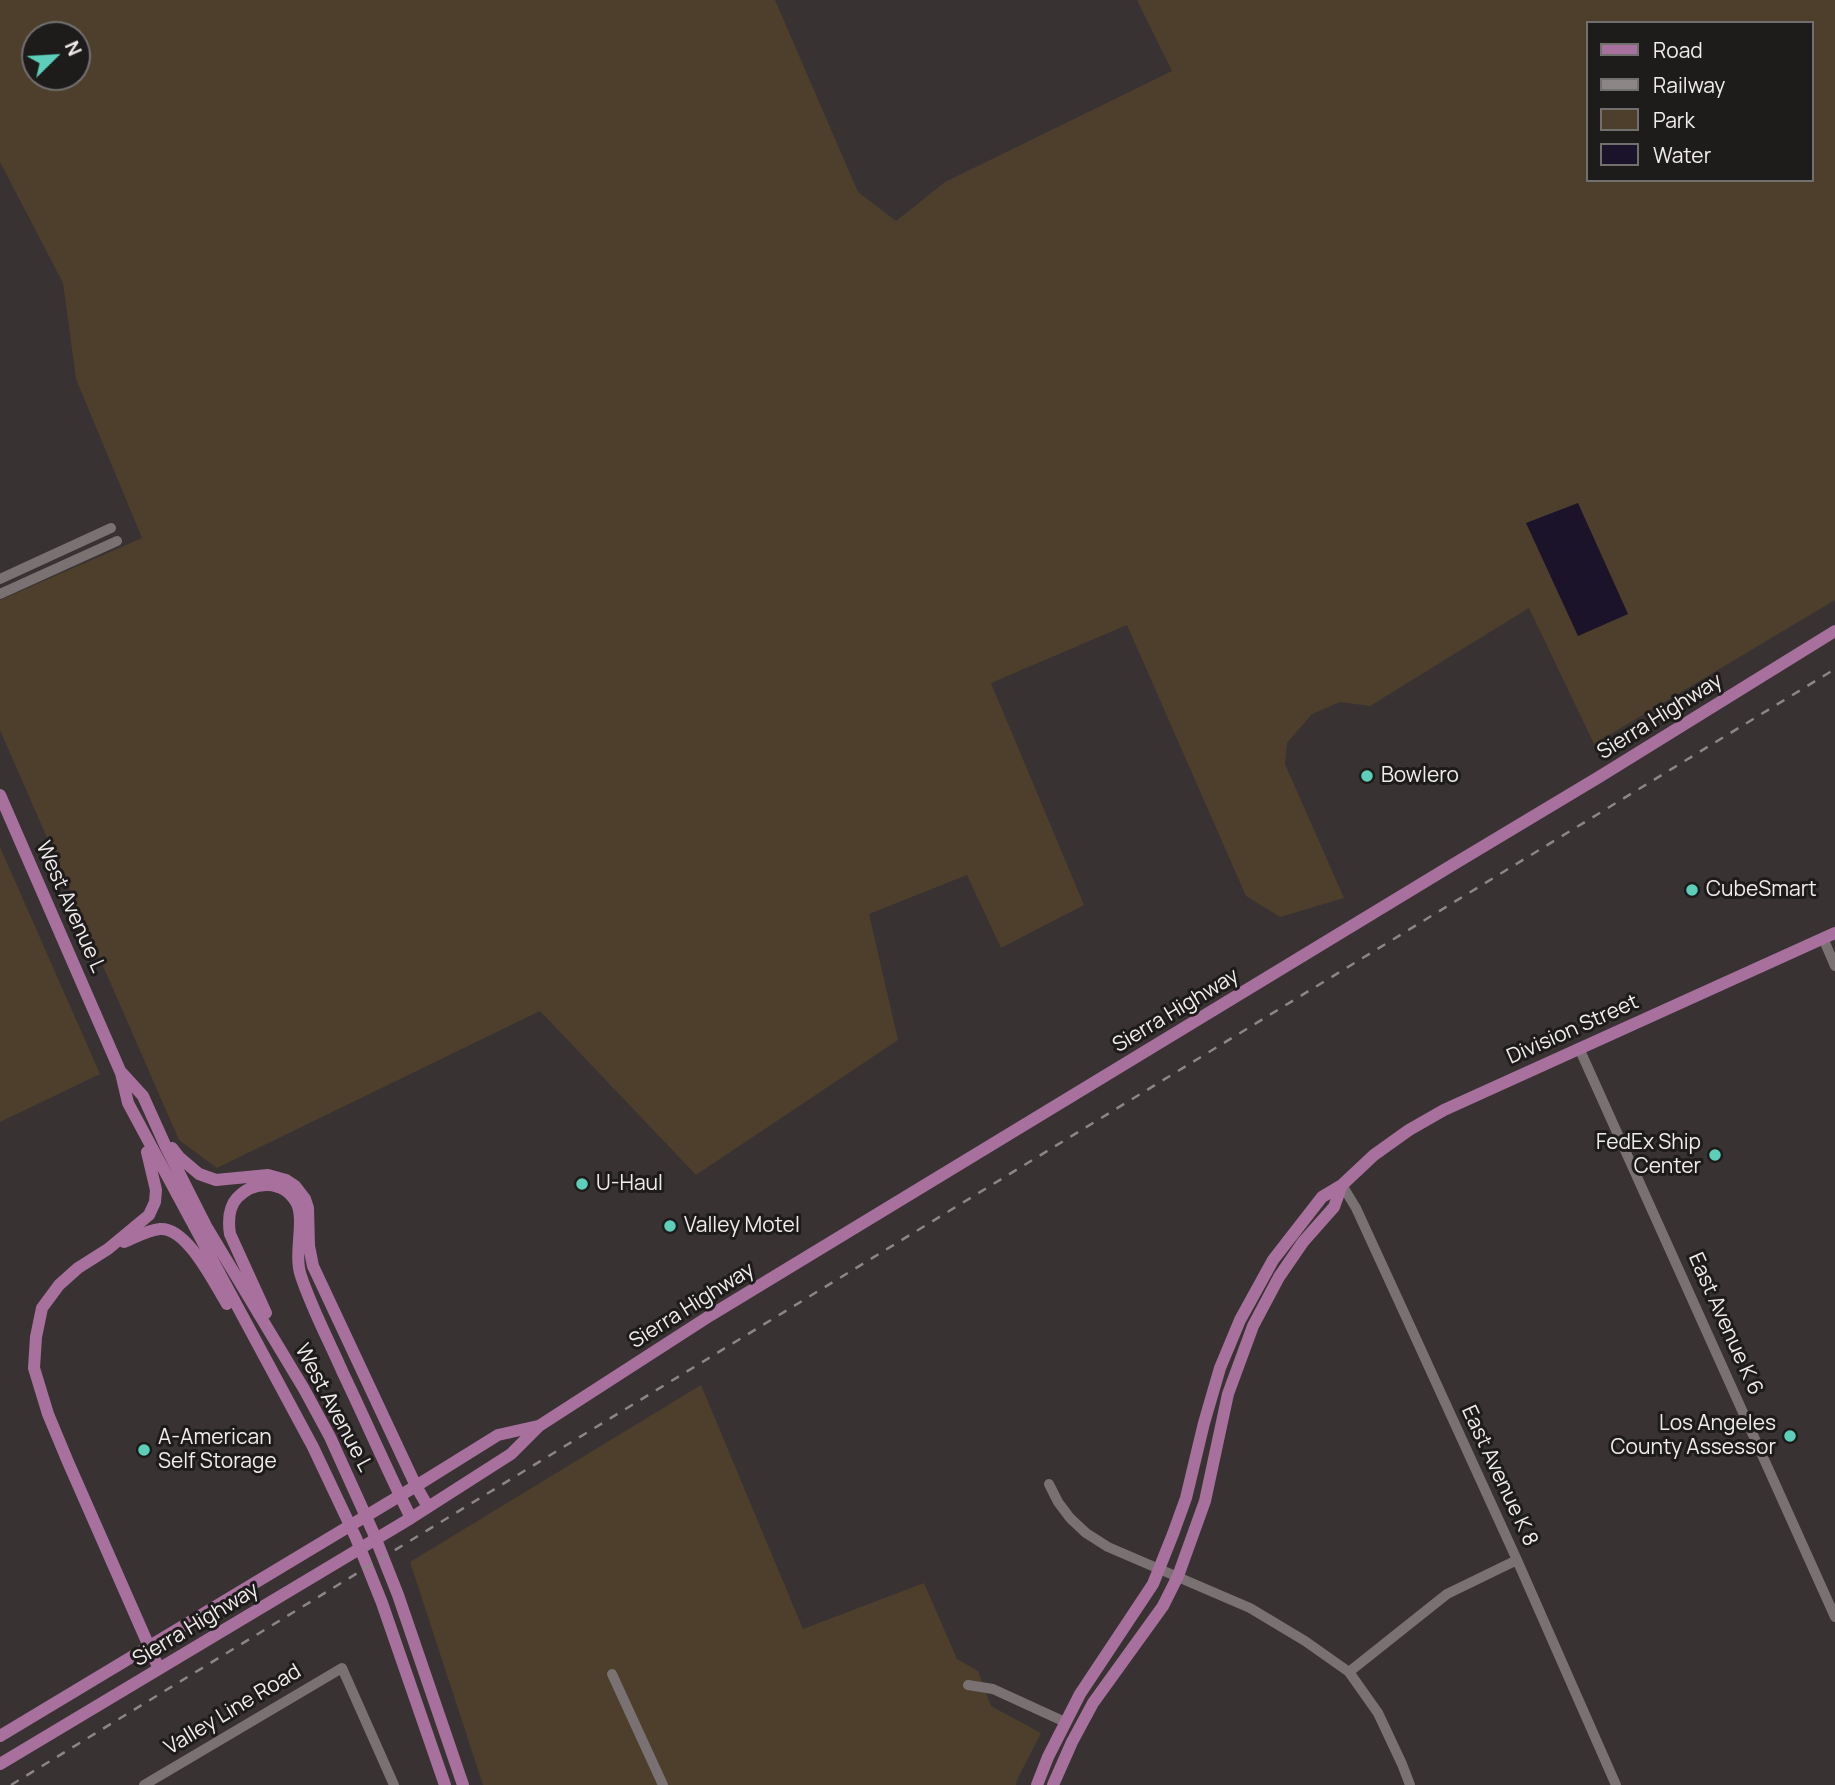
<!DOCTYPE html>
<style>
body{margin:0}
#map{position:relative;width:1835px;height:1785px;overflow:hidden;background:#393233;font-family:Manrope,sans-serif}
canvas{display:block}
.legend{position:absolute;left:1586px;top:21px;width:228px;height:161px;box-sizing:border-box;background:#1e1b1b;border:2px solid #726f6f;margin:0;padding:9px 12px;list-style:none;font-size:21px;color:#f0eced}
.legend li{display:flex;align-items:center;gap:14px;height:35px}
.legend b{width:35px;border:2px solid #726f6f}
.north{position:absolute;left:21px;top:21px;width:70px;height:70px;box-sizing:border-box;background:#1e1b1b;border:2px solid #726f6f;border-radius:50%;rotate:66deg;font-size:19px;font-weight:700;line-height:28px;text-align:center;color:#f0eced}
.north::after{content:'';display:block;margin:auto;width:24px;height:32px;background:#5cceba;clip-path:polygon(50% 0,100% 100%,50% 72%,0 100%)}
</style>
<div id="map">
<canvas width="1835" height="1785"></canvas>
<ul class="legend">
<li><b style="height:9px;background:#a8709d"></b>Road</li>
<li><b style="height:9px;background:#8c8687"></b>Railway</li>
<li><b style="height:19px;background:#4d3f2b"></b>Park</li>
<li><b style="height:19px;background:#1a1329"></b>Water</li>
</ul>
<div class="north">N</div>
</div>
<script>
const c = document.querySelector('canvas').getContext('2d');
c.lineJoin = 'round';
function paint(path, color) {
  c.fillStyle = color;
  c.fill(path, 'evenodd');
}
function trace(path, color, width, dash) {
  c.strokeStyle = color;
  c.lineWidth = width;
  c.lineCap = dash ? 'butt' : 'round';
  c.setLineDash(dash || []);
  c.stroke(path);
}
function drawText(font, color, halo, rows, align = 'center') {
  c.font = font + ' Manrope,sans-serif';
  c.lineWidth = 6;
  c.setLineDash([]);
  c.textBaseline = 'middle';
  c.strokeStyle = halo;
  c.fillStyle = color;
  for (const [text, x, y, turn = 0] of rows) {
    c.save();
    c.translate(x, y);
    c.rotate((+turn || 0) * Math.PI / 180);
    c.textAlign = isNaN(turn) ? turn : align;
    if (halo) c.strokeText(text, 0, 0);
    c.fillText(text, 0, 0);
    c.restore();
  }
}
const green = new Path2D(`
 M0 0H775L858 192 896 221 945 182 1172 71 1137 0H1835V600L1594 744 1529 608 1370 706 1340 702 1312 714 1287 743 1285 764 1344 898 1280 917 1246 896 1127 625 991 683 1084 905 1001 948 967 875 869 914 898 1040 696 1175 540 1011 217 1168 179 1140 0 730V600L142 538 76 379 63 283 0 162ZM1588 23H1812V180H1588ZM35 35H77V77H35Z
 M0 847 100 1074 0 1122Z
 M701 1385 803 1629 924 1583 957 1659 978 1671 991 1706 1041 1733 1017 1780 1016 1785H483L410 1562Z`);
const water = new Path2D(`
 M1578 503 1628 614 1578 636 1526 523Z`);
const minor = new Path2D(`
 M0 579 111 528
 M0 594 117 541
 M1823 938 1835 966
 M1579 1048 1835 1617
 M1342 1185 1356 1208 1407 1319 1517 1560 1616 1785
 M1049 1484 1058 1502 1070 1518 1086 1533 1108 1547 1250 1608 1305 1641 1349 1672 1378 1713 1402 1764 1410 1785
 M1349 1672 1447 1594 1517 1560
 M612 1674 663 1785
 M968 1685 993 1689 1065 1722
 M144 1785 342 1668 394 1785`);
const major = new Path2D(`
 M0 795 121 1073 128 1103 313 1447 356 1538 382 1603 445 1785
 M122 1073 143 1096 166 1147 206 1226 304 1389 330 1437 373 1532 398 1595 463 1785
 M172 1148 179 1157 199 1174 216 1180 268 1175 286 1180 295 1186 305 1199 308 1208 309 1246 313 1266 416 1486 428 1507
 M147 1152 156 1190 155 1202 149 1215 108 1249 78 1268 59 1285 42 1308 36 1337 34 1368 48 1414 68 1462 159 1669
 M124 1242C136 1237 148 1230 160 1229 187 1227 214 1283 227 1304
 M266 1313 230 1234C228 1221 228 1208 237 1198 254 1180 283 1180 296 1202 306 1219 293 1254 301 1276 312 1309 329 1341 343 1373 366 1421 387 1470 411 1518
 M0 1736 416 1486 498 1435 538 1426
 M0 1764 411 1518 511 1454 539 1426 711 1315 1454 864 1599 777 1835 631
 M1037 1785 1048 1757 1080 1694 1153 1584 1173 1534 1186 1498 1204 1423 1220 1368 1240 1320 1273 1260 1322 1197 1342 1185 1374 1155 1409 1130 1444 1110 1835 933
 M1053 1785 1072 1742 1093 1703 1163 1606 1178 1576 1205 1501 1228 1394 1253 1326 1279 1277 1303 1242 1334 1207 1342 1185`);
const rail = new Path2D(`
 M11 1785 1835 669`);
const markers = [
 [1367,776,7,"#5cceba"],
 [1692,890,7,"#5cceba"],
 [1715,1155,7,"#5cceba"],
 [582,1184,7,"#5cceba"],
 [670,1226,7,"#5cceba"],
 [1790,1436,7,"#5cceba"],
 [144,1450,7,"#5cceba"]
];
const streetNames = [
 ["Sierra Highway",1660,717,-32],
 ["West Avenue L",70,907,66],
 ["Sierra Highway",1176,1011,-31],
 ["Division Street",1573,1030,-24],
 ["Sierra Highway",692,1306,-32],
 ["East Avenue K 6",1725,1324,66],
 ["West Avenue L",333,1408,62],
 ["East Avenue K 8",1499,1476,65],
 ["Sierra Highway",196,1625,-31],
 ["Valley Line Road",233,1710,-31]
];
const poiNames = [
 ["Bowlero",1381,776],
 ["CubeSmart",1706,890],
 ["FedEx Ship",1701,1143,"right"],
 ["Center",1701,1167,"right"],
 ["U-Haul",596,1184],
 ["Valley Motel",684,1226],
 ["Los Angeles",1776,1424,"right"],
 ["County Assessor",1776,1448,"right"],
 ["A-American",158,1438],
 ["Self Storage",158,1462]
];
paint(green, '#4d3f2b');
paint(water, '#1a1329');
trace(minor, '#797172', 10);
trace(major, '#a8709d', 12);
trace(rail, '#8c8687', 2.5, [9, 9]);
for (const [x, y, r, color] of markers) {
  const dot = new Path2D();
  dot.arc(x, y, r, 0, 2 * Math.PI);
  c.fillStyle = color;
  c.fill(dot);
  trace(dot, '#1e1b1b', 2.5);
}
drawText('21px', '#f0eced', '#1e1b1b', streetNames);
drawText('21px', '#f0eced', '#1e1b1b', poiNames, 'left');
</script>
